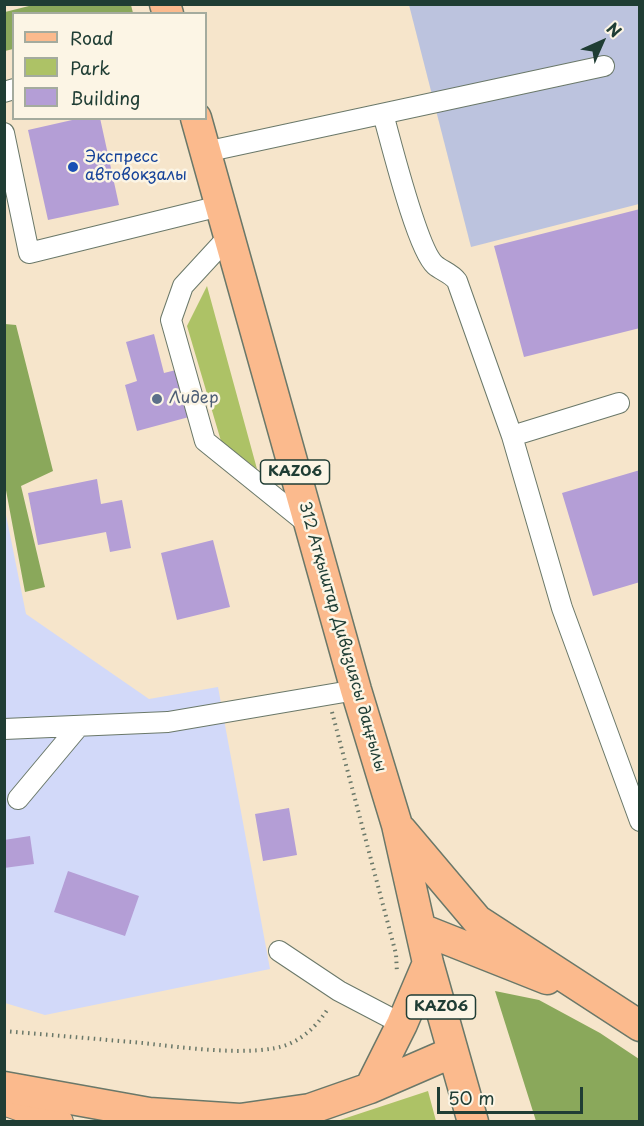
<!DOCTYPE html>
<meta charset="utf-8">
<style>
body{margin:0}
#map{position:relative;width:644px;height:1126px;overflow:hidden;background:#f6e5cb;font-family:"Playpen Sans",sans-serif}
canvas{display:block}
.frame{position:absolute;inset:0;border:6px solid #1f3d34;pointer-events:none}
.legend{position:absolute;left:12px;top:12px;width:195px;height:108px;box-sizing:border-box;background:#fcf5e5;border:2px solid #a4ab9e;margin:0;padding:8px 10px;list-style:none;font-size:18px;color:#1f3d34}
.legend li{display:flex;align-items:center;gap:12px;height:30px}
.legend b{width:30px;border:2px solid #a4ab9e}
.north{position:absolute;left:572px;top:12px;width:60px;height:60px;-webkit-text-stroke:4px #fcf5e5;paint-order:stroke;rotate:45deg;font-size:16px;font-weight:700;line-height:24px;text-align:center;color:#1f3d34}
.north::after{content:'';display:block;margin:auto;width:21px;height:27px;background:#1f3d34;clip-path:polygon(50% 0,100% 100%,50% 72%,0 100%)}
.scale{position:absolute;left:437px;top:1087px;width:146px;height:27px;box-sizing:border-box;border:3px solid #1f3d34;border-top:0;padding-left:8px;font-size:18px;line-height:21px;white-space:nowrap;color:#1f3d34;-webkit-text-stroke:4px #fcf5e5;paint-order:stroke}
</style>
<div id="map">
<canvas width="644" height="1126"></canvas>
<div class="frame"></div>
<ul class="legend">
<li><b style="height:8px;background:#fbba8d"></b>Road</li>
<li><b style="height:16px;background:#adc266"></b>Park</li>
<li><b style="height:16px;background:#b49ed6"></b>Building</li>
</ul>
<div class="north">N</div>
<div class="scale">50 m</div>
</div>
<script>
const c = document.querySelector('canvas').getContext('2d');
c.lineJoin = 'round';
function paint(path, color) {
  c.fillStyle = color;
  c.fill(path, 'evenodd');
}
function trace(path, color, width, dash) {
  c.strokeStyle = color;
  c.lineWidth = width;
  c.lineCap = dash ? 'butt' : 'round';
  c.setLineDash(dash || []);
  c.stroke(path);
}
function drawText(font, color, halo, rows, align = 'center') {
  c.font = font + ' "Playpen Sans",sans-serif';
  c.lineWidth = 5;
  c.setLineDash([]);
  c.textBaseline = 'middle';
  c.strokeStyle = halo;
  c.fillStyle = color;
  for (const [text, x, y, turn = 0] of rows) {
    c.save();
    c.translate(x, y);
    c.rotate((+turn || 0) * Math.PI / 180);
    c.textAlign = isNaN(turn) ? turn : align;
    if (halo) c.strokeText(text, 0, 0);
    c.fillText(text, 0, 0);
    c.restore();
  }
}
const built = new Path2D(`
 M4 505 26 614 149 699 218 687 270 969 45 1015 5 1003Z`);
const industrial = new Path2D(`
 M409 5H639V204L471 247Z`);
const green = new Path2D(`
 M207 286 257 469 221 441 187 326Z
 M428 1091 436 1121H337Z`);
const forest = new Path2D(`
 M33 5H131L133 13 14 14 13 49 5 51V12Z
 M5 324 16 325 53 471 21 486 45 587 25 592 5 485Z
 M495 991 539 1000 600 1033 639 1059V1121H536Z`);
const building = new Path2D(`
 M81 118H100L119 205 48 220 28 130Z
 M640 209V328L524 357 494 246Z
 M154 334 164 373 176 370 189 417 137 431 125 385 137 381 126 342Z
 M640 470V582L593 596 562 493Z
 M97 479 101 504 122 500 131 548 110 552 106 532 38 545 28 493Z
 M213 540 230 607 177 620 161 553Z
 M289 808 297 855 263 861 255 814Z
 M30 836 34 864 4 868V840Z
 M68 871 139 896 125 936 54 912Z`);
const path = new Path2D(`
 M332 712 396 954 397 973
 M4 1031C51 1035 97 1039 143 1043 179 1047 256 1058 289 1044 307 1036 319 1023 329 1007`);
const minor = new Path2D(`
 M4 92 14 89
 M383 114C391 142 417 249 435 265 442 271 451 273 457 281L512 436 562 608 640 821
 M4 133 29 253 220 206
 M205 152 604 66
 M229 236 183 286 171 320 205 441 309 525
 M512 436 619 403
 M4 729 168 722 356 690
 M18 799 79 726
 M279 951 339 991 402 1024`);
const major = new Path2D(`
 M4 1102 60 1122`);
const highway = new Path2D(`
 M165 4 168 14
 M196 118 356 690 397 825 428 963 473 1122
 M401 830 477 920 640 1026
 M421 929 547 979
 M4 1087 149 1113 240 1119 310 1109 370 1088 453 1052
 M370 1088 402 1024 428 963`);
const markers = [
 [73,167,6,"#1a4fb4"],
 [157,399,6,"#5c6f8a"]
];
const shields = [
 [295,472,69],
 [441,1007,69]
];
const shieldNames = [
 ["KАZ06",295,472],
 ["KАZ06",441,1007]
];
const transitNames = [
 ["Экспресс",85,158],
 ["автовокзалы",85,176]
];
const serviceNames = [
 ["Лидер",169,399]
];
const streetNames = [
 ["312 Атқыштар Дивизиясы даңғылы",342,637,74]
];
paint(built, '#d2d9f9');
paint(industrial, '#bcc3de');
paint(green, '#adc266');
paint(forest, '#8aa85b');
paint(building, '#b49ed6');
trace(minor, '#6a7869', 22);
trace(major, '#6a7869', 28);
trace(highway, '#6a7869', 33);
trace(path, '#6a7869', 4, [1.5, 4.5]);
trace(minor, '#fff', 20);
trace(major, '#fbba8d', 26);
trace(highway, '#fbba8d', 30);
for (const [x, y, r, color] of markers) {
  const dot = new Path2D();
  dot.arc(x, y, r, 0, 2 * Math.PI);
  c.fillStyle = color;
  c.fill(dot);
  trace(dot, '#fcf5e5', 2);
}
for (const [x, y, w] of shields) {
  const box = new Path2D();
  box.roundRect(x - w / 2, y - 12, w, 24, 4.5);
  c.fillStyle = '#fcf5e5';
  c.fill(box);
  trace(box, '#1f3d34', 1.5);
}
drawText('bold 15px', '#1f3d34', null, shieldNames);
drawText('16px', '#164399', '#fcf5e5', transitNames, 'left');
drawText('16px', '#4e5e75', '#fcf5e5', serviceNames, 'left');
drawText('16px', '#1f3d34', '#fcf5e5', streetNames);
</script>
